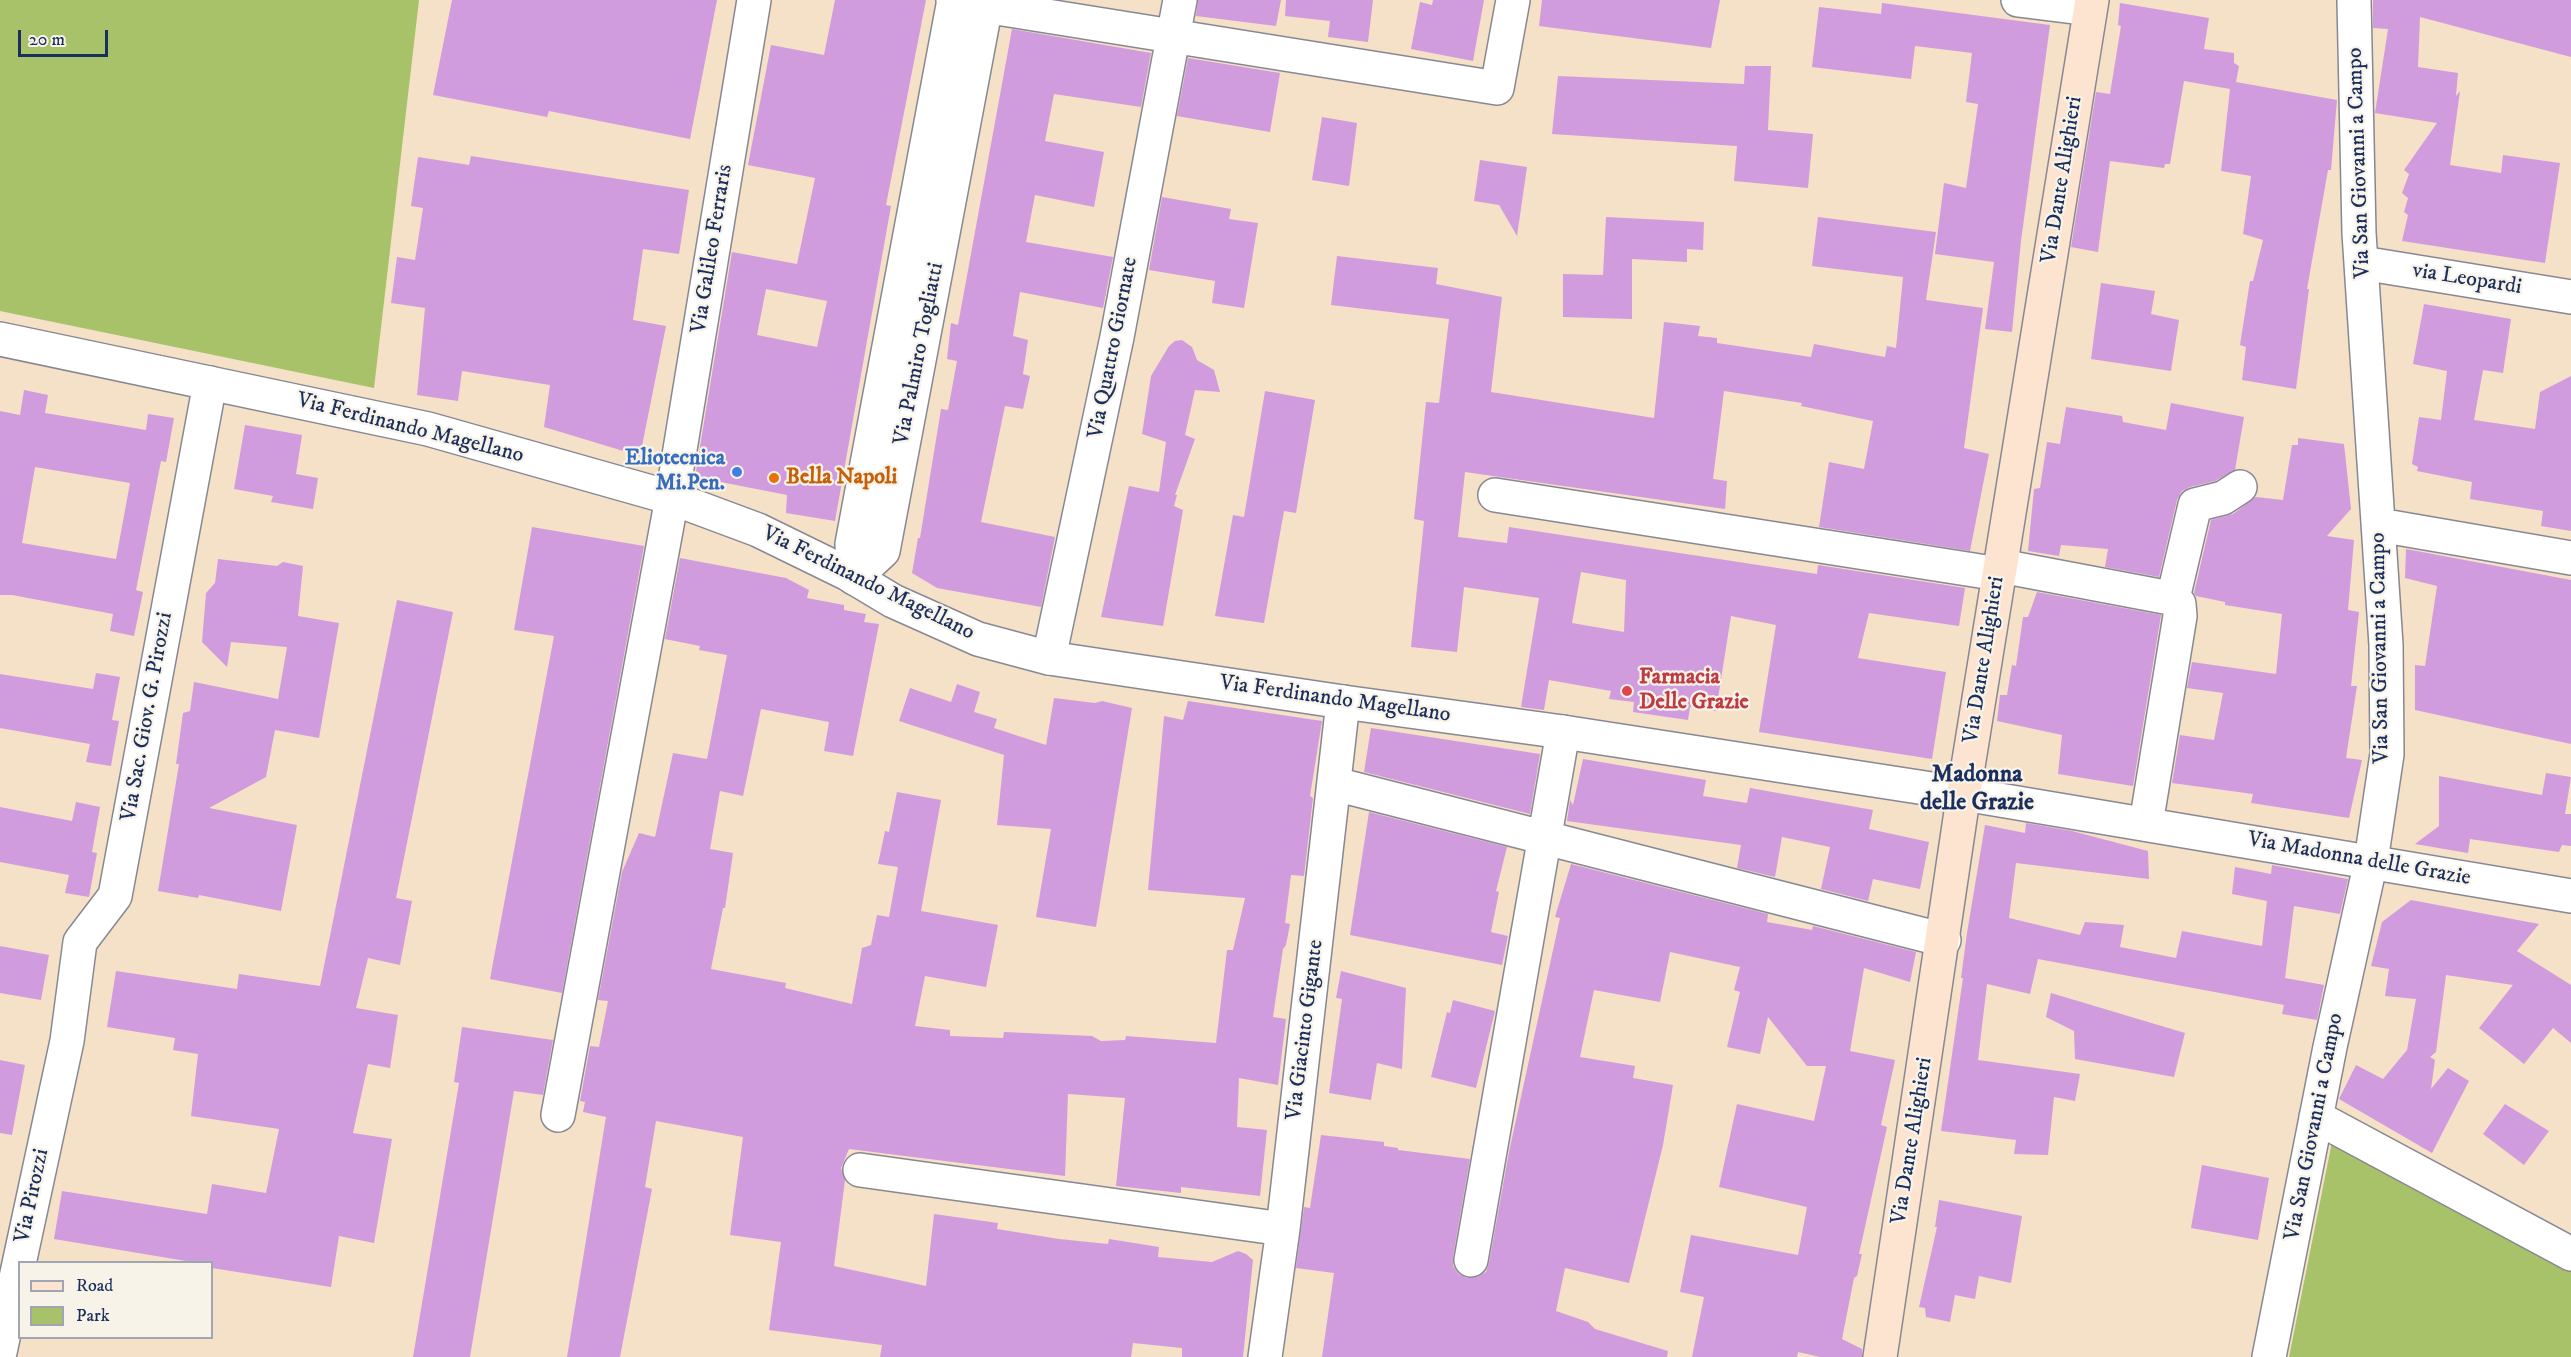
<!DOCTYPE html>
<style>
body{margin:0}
#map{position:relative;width:2571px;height:1357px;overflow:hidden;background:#f5e0c8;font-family:"IM FELL DW Pica",serif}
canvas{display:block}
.legend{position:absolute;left:18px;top:1261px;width:195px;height:78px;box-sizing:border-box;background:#f7f3e8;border:2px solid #9fa5b1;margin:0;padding:8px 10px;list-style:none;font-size:18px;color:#1b2f5e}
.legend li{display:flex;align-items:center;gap:12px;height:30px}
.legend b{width:30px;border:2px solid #9fa5b1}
.scale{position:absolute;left:18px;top:30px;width:90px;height:27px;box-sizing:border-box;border:3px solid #1b2f5e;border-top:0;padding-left:8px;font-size:18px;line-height:21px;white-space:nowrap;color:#1b2f5e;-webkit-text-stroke:4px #f7f3e8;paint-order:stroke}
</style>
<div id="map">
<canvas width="2571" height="1357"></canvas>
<ul class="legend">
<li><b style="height:8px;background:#fde4d1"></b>Road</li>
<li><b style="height:16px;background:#a7c269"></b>Park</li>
</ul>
<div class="scale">20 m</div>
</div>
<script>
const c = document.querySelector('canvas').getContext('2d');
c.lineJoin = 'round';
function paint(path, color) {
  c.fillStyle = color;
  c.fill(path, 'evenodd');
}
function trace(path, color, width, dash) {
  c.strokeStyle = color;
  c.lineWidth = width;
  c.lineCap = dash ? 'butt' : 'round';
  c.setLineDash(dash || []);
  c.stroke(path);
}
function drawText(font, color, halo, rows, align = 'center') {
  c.font = font + ' "IM FELL DW Pica",serif';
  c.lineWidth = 4.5;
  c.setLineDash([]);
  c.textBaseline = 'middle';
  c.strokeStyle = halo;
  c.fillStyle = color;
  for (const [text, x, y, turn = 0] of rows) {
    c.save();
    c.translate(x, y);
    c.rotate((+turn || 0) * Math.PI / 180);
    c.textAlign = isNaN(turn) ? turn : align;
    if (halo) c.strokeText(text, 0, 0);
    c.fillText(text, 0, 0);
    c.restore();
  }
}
const green = new Path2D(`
 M0 0H419L374 388 0 311Z
 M2332 1142 2571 1268V1357H2289Z`);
const building = new Path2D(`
 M452 0H717L690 139 549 111 547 117 433 95Z
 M835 0H926L886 205 891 206 835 521 786 513 787 495 695 477 732 252 797 264 815 178 748 165 771 45 824 55ZM766 289 827 301 817 347 757 335Z
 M1198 0H1281L1276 26 1196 16Z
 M1286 0H1373L1368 42 1328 37 1330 21 1285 16Z
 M1433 0H1484L1473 61 1411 49 1420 2 1432 5Z
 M1542 0H1720L1711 48 1539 26Z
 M2373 0H2571V57L2420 17 2418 67 2458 73 2456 96 2460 91 2450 165 2501 173 2503 155 2560 163 2545 263 2402 241 2408 215 2404 212 2408 198 2402 193 2409 174 2404 170 2437 123 2375 113 2388 29 2373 28Z
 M1882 3 2050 25 2021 241 2012 332 1985 329 1994 262 1935 254 1944 183 1966 188 1978 104 1966 102 1972 53 1915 46 1911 79 1812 67 1819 7 1881 14Z
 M2120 3 2209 18 2204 49 2234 53V63L2239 66 2236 82 2337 100 2331 170H2328L2307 289H2309L2296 389 2242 380 2246 347 2240 345 2250 281H2253L2263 240 2243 234 2251 176 2221 171 2230 89 2184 81 2170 164H2165L2164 168 2110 161 2098 252 2071 247 2096 92 2110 94 2121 26 2118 25Z
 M1012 29 1151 53 1141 107 1054 94 1045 141 1104 152 1094 207 1035 195 1026 242 1113 257 1103 308 1020 292 1013 336 1028 340 1023 374 1030 376 1023 409 1005 406 981 522 1055 537 1041 607 937 588 912 573 918 538H920L941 409 948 410 957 361 947 359 951 323 958 325Z
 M1188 58 1280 73 1270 132 1177 116Z
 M1745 66H1771L1768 130 1813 134 1808 188 1734 181 1737 146 1552 134 1558 76 1744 84Z
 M1322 117 1357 123 1349 186 1312 180Z
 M471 156 689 190 679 254 643 249 633 320 666 326 640 456 544 427 550 385 462 371 458 401 417 395 425 308 391 303 397 257 415 260 423 208 411 206 418 157 469 165Z
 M1480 160 1527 167 1517 236 1499 205 1474 201Z
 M1162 197 1231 209 1229 219 1258 223 1244 308 1212 303 1215 281 1149 270Z
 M1606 217 1704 222 1703 250 1687 249V262L1632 259V319L1563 317V274L1603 275Z
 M1818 217 1936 232 1926 300 1983 308 1964 448 1989 454 1970 551 1819 527 1829 462 1864 469 1873 421 1801 406 1802 403 1724 391 1713 479 1727 481 1725 509 1465 472 1458 537 1507 543 1509 527 1817 574 1818 565 1965 588 1959 626 1869 613 1858 658 1946 672 1932 759 1759 732 1776 625 1731 616 1716 711 1690 707 1688 720 1633 712 1634 702 1609 699 1611 691 1549 680 1544 710 1521 707 1539 598 1464 587 1457 652 1411 647 1424 521 1414 519 1426 402 1439 403 1449 319 1331 305 1337 256 1438 268 1436 284 1502 297 1491 392 1654 418 1664 322 1700 326 1698 336 1717 338V343L1811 357 1814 344 1885 357 1887 346 1896 348 1903 277 1812 266ZM1581 572 1626 580 1624 632 1572 623Z
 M2101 283 2155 291 2151 314 2179 320 2171 371 2091 359Z
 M2424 304 2511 319 2503 373 2483 370 2474 420 2535 429 2540 392 2571 376V531L2541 526 2543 511 2470 499 2472 482 2417 471 2418 467 2412 464 2419 417 2441 420 2447 371 2413 364Z
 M1182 340 1192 347 1197 360 1214 370 1220 392 1195 390 1185 435 1195 439 1175 495H1177L1174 506 1183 510 1163 626 1101 617 1129 486 1159 492 1166 442 1142 434 1151 376 1169 346 1175 341Z
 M24 390 48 395 45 413 146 430 148 414 174 418 166 462 161 461 136 590 143 592 134 636 110 631 113 614 12 595H0V411L20 415ZM35 467 130 483 116 559 22 543Z
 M1265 391 1315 400 1296 513 1284 511 1264 623 1215 616 1233 515 1244 517Z
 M2171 403 2244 417 2235 470 2215 481 2190 487 2182 491 2177 500 2159 577 2105 567 2108 549 2061 545 2059 556 2028 551 2034 489 2040 488 2047 442 2060 444 2066 407 2122 416 2123 422 2166 430Z
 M245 425 302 435 296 474 318 478 313 509 271 502 273 496 234 489Z
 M2298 438 2344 444 2351 509 2327 536 2354 540 2348 610 2359 612 2351 686H2357L2346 758 2362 760 2349 818 2251 803 2253 794 2172 783 2180 735 2214 740 2223 693 2187 688 2192 662 2276 674 2282 614 2225 605V602L2196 596 2194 593 2211 520 2233 514 2256 497 2283 500 2292 445H2298Z
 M532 527 644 546 562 993 490 979 554 636 514 630Z
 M2406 549 2571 580V744L2415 710V665L2425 666 2437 586 2405 578Z
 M680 558 786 578 809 590 807 598 844 605V610L866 614 864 622 879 624 853 756 824 751 829 722 761 709 743 796 720 791 710 849 733 853 725 908H723L711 969 786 983 785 988 852 1004 862 948 871 945 877 915 889 917 898 867 878 864 885 831 889 832 897 792 941 800 921 911 998 925 986 987 925 976 915 1026 950 1030V1036L1003 1038 1004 1032 1092 1036 1101 1041 1125 1040 1126 1036 1216 1043 1227 950H1233L1245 898 1148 890 1164 716 1183 720 1188 701 1322 721 1310 796 1313 798 1304 876 1291 875 1285 923 1290 924 1286 945 1283 949 1273 1017 1286 1019 1278 1085 1239 1078 1237 1127 1267 1130 1260 1196 1181 1187V1193L1116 1186 1125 1098 1068 1094 1065 1176 849 1149 841 1168 845 1180 834 1266 926 1286 934 1214 998 1223 997 1229 1059 1239 1108 1244 1109 1239 1159 1247 1158 1257 1212 1262 1238 1251 1246 1254 1253 1260 1243 1357H1182V1348L1133 1343 1131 1357H880L882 1345 769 1330 781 1242 730 1235 743 1137 656 1121 645 1187 652 1189 620 1357H567L606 1117 583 1112 585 1102 580 1101 590 1046 599 1047 608 1001 598 1000 622 872 639 833 655 837 673 753 707 759 727 655 699 650 700 646 665 639Z
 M218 559 277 566 283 562 303 566 298 616 339 623 319 738 275 730 266 777 209 808 297 825 281 911 199 895 198 898 158 891 179 764H176L183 713 190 711 194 682 278 699 287 647 231 642 227 667 202 642 206 593 215 583Z
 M2037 592 2161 615 2133 786 2058 774 2062 735 1997 721 2000 695H2007L2012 665 2016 666 2023 617H2028Z
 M397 600 453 612 396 898 412 901 400 965 368 958 356 1008 398 1015 390 1068 368 1064 353 1133 392 1139 374 1243 339 1236 331 1287 212 1268V1263H198L54 1239 62 1191 207 1214 212 1184 266 1193 279 1129 191 1116 198 1054 173 1050 175 1038 107 1027 116 971 237 989 239 974 320 986Z
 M96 673 120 677 112 720 119 721 111 766 86 762 90 744 0 728V674L93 689Z
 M957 684 980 692 974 712 997 719 994 728 1046 745 1054 698 1095 703 1102 701 1132 708 1096 927 1036 917 1051 829 997 825 1004 755 899 721 910 688 951 702Z
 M1371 728 1540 754 1530 814 1364 772Z
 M1583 759 1706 780 1703 796 1747 803 1750 788 1873 810 1869 829 1929 842 1920 889 1873 879 1868 901 1821 889 1830 847 1782 837 1775 877 1737 868 1741 845 1567 821 1570 800 1573 805Z
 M2546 773 2571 777 2565 814H2571V846L2562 845 2559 852 2470 839 2468 853 2415 844 2439 826V776L2542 795Z
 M76 802 100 807 92 852 97 853 89 897 65 893 69 875 0 862V807L72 821Z
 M1369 812 1507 847 1496 891 1499 892 1491 932 1508 936 1502 965 1350 935Z
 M2026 823 2072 831 2148 851 2149 879 2016 863 2009 918 2080 935 2085 922 2124 925 2120 947 2176 958 2182 931 2262 946 2267 901 2232 894 2235 867 2271 874 2272 865 2348 879 2340 914 2294 906 2285 978 2324 985 2317 1020 2282 1014 2284 1005 2038 959 2030 994 1987 984 1978 1060 2080 1074 2075 1101 2054 1097 2048 1155 2014 1154 2016 1140 1941 1131 1963 978H1961L1967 933 1985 825 2025 833Z
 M1571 864 1768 914 1767 922 1812 930 1813 926 1916 952 1910 982 1864 968 1850 1051 1895 1060 1881 1125 1887 1127 1859 1254H1862L1857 1276 1854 1278 1842 1339 1862 1349V1357H1820L1798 1352 1797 1357H1692L1704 1297 1680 1292 1691 1235 1798 1255 1807 1207 1719 1187 1737 1104 1814 1121 1826 1066H1807L1768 1017 1760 1054 1727 1047 1740 992 1734 990 1740 967 1670 952 1660 1002 1594 990 1580 1057 1635 1066 1633 1078 1673 1085 1663 1145 1629 1283 1565 1268 1556 1311 1588 1322 1595 1329 1668 1351 1667 1357H1322L1334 1273 1296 1268 1304 1207 1310 1208 1321 1135 1384 1142V1146L1398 1148V1150L1470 1159 1453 1257V1266L1459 1274 1467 1278 1478 1277 1486 1272 1489 1263 1509 1152 1560 918 1555 917Z
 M2411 900 2539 924 2517 951 2571 985V1043L2553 1028 2524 1064 2479 1028 2513 985 2446 975 2436 1052 2430 1057 2435 1060 2431 1089 2448 1068 2469 1081 2432 1153 2339 1099 2356 1065 2383 1079 2407 1050 2416 999 2385 996 2389 969 2371 966 2382 922Z
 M0 946 49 955 41 1000 0 993Z
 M1341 971 1406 988 1402 1069 1377 1063 1371 1100 1329 1093 1342 999 1336 998Z
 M2051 993 2185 1033 2174 1077 2075 1059 2074 1031 2046 1017Z
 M1453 1000 1495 1011 1476 1088 1431 1077 1447 1012 1450 1013Z
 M462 1027 553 1040 543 1095 514 1091 470 1357H413L459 1083 454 1082Z
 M0 1060 25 1065 12 1135 0 1133Z
 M2505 1104 2549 1131 2524 1165 2483 1134Z
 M2202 1165 2269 1178 2258 1240 2191 1228Z
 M1939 1200 2022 1216 2011 1283 1979 1276 1975 1299 1955 1295 1950 1322 1926 1317 1925 1308 1919 1307 1937 1227H1935Z`);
const minor = new Path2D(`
 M2018 0 2090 9
 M953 1 1497 88 1513 0
 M2362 263 2571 297
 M1495 495 1999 574
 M2379 525 2571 558
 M2001 566 2170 598 2179 604 2180 616 2146 824
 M854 578 883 551 987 0
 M854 578 852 544 954 0
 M2170 598 2175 590 2195 505 2223 498 2240 487
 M1049 658 1117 337 1180 0
 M1335 784 1944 940
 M558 1115 672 498 754 0
 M2316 1117 2571 1254
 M860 1170 1283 1229
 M1471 1260 1563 732
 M0 1352 67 1041 80 942 115 896 210 383
 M1265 1357 1283 1229 1343 702
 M2269 1357 2330 1047 2371 861 2387 754 2386 645 2359 233 2354 0`);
const tertiary = new Path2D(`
 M0 339 428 429 672 498 758 530 848 574 893 601 978 639 1049 658 1343 702 1563 732 1964 794 2571 896`);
const secondary = new Path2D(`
 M1880 1357 1965 785 2092 0`);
const markers = [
 [737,472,6,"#3f7fe0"],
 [774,478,6,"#e8710a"],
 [1627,691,6,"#e0444e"]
];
const streetNames = [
 ["Via San Giovanni a Campo",2360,163,-92],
 ["Via Dante Alighieri",2063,180,-81],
 ["Via Galileo Ferraris",713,249,-81],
 ["via Leopardi",2467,280,9],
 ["Via Quattro Giornate",1114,348,-79],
 ["Via Palmiro Togliatti",920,354,-79],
 ["Via Ferdinando Magellano",410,429,14],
 ["Via Ferdinando Magellano",868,584,26],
 ["Via San Giovanni a Campo",2381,648,-91],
 ["Via Dante Alighieri",1985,660,-81],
 ["Via Ferdinando Magellano",1335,700,8],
 ["Via Sac. Giov. G. Pirozzi",148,717,-80],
 ["Via Madonna delle Grazie",2359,860,10],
 ["Via Giacinto Gigante",1306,1030,-83],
 ["Via San Giovanni a Campo",2315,1127,-79],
 ["Via Dante Alighieri",1913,1141,-81],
 ["Via Pirozzi",33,1196,-78]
];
const shopNames = [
 ["Eliotecnica",725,459],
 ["Mi.Pen.",725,484]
];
const foodNames = [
 ["Bella Napoli",786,478]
];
const healthNames = [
 ["Farmacia",1639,678],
 ["Delle Grazie",1639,703]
];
const neighbourhoodNames = [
 ["Madonna",1977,776],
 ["delle Grazie",1977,804]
];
paint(green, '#a7c269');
paint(building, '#d19cdd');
trace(minor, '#888893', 36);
trace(tertiary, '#888893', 36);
trace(secondary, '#888893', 36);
trace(minor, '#fff', 33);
trace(tertiary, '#fff', 33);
trace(secondary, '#fde4d1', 33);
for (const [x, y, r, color] of markers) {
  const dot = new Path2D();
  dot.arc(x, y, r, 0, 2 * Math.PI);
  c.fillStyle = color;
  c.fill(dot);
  trace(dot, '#f7f3e8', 2);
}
drawText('22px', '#1b2f5e', '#f7f3e8', streetNames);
drawText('bold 22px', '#366cbe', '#f7f3e8', shopNames, 'right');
drawText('bold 22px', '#c56008', '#f7f3e8', foodNames, 'left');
drawText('bold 22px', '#be3a42', '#f7f3e8', healthNames, 'left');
drawText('bold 24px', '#1b2f5e', '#f7f3e8', neighbourhoodNames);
</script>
